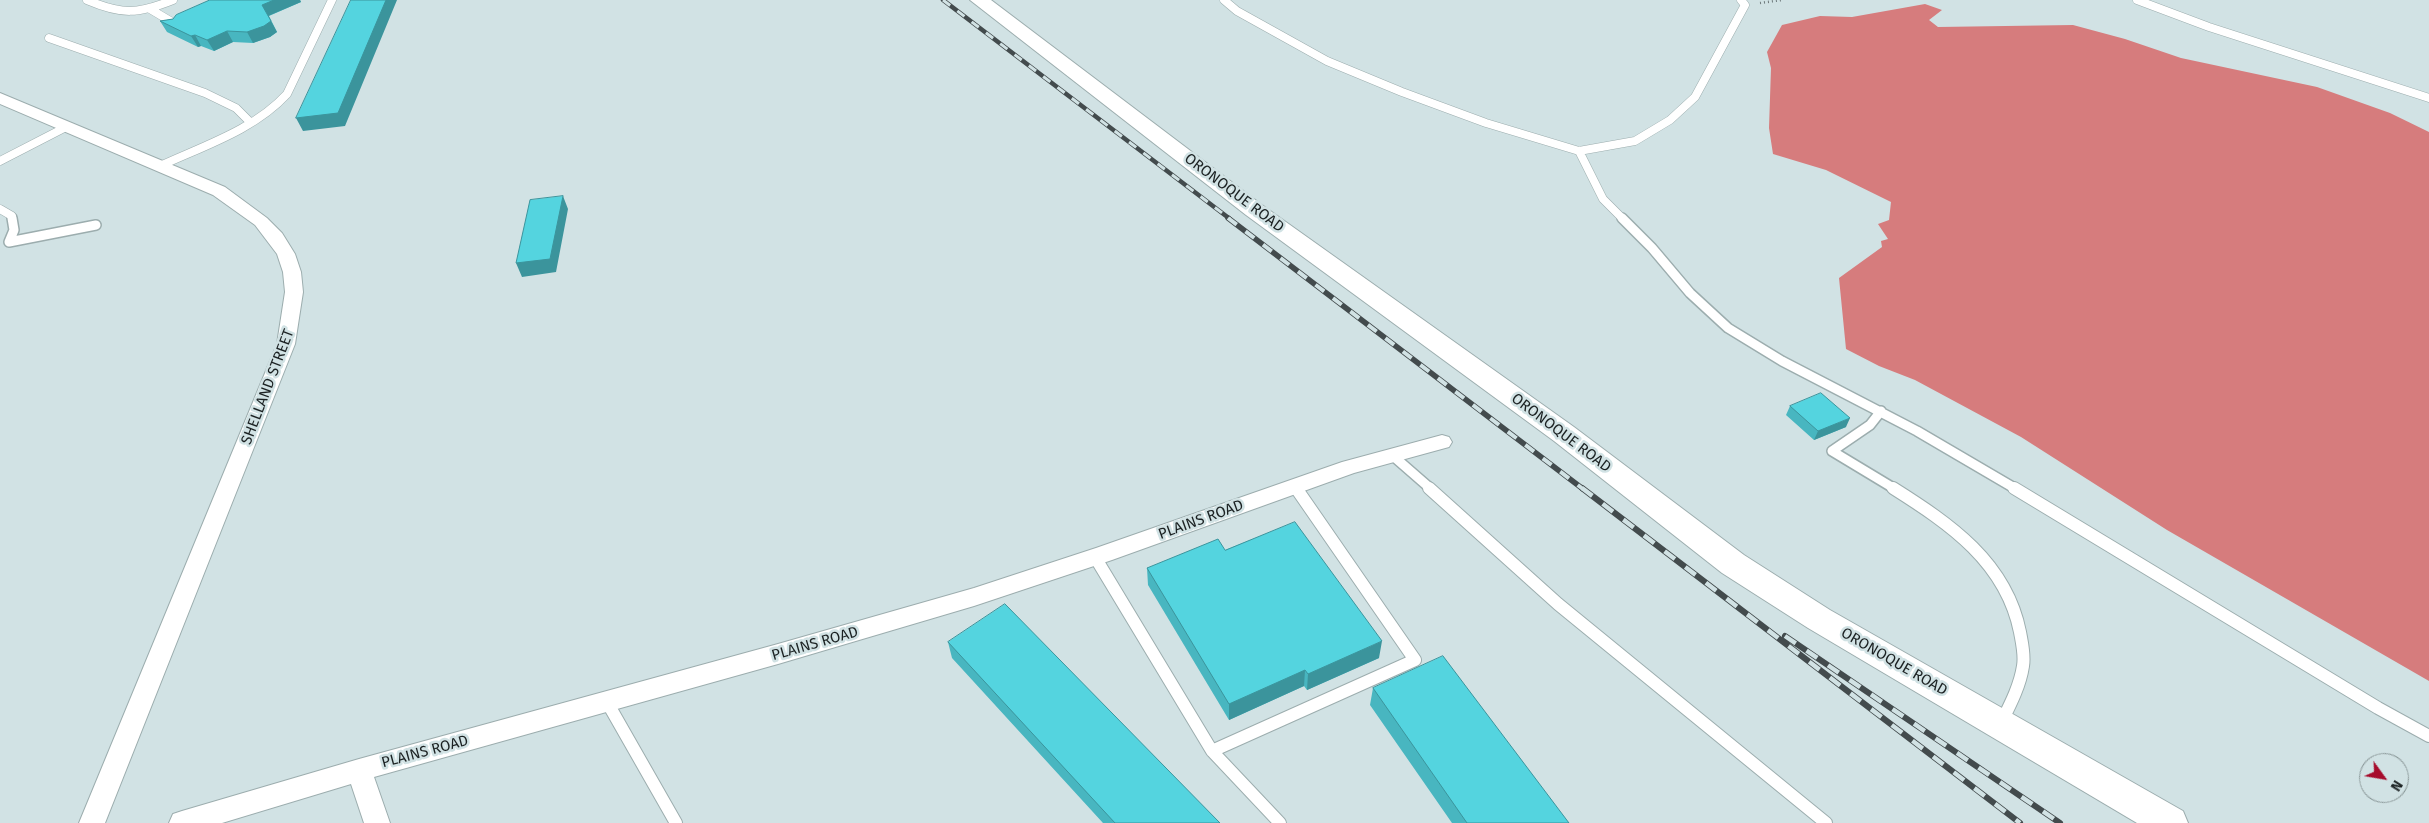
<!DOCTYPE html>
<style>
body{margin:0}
#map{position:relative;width:2429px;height:823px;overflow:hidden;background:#d1e2e4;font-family:"Fira Sans",sans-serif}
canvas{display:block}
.north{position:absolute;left:2359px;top:753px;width:50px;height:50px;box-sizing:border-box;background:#d1e2e4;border:1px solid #889596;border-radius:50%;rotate:122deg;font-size:14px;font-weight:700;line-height:20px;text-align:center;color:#1b2122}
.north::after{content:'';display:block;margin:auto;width:18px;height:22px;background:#a60c2c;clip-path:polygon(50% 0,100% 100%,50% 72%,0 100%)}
</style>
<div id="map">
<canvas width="2429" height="823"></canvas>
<div class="north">N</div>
</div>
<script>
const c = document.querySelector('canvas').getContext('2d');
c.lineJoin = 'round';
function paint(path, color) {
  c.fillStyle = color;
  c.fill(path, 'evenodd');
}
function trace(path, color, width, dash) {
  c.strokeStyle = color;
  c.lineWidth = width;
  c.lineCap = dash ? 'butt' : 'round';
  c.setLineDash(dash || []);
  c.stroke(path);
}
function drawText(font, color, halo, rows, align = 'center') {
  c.font = font + ' "Fira Sans",sans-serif';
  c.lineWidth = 5;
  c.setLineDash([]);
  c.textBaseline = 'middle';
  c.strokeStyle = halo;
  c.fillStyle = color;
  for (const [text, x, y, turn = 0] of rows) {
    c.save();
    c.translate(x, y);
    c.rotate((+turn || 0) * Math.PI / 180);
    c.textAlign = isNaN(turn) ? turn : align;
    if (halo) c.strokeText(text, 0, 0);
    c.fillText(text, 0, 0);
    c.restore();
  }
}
const water = new Path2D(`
 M1925 4 1942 10 1929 20 1938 27 2073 25 2125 39 2181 58 2317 87 2390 113 2429 132V681L2167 530 2021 437 1915 380 1879 366 1846 349 1839 278 1882 247 1881 241 1888 239 1878 224 1889 220 1891 202 1826 170 1773 154 1769 128 1771 68 1767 52 1782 25 1820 16 1852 17Z`);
const path = new Path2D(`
 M1760 3 1782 0`);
const laneFar2 = new Path2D(`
 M87 0C122 15 138 14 173 0
 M1224 0 1237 11 1327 61 1402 92 1486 123 1579 151 1635 141 1670 120 1695 97 1745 5 1741 0
 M2137 0 2209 27 2429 98
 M150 9 177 25
 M49 38 205 93 236 108 250 122
 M1579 151 1603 199 1623 219
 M0 161 66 127
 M160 166C203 146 254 130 287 94L332 0
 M0 209 12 216V219`);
const laneFar1 = new Path2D(`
 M1622 218 1652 248 1690 293 1728 328 1782 361 1917 431 2016 489
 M9 242 14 230 12 218
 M9 242 96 225
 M1881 411 1870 425 1832 451 1895 489
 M1392 455 1431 489
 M1295 486 1297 489`);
const lane = new Path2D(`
 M1429 488 1558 604 1826 823
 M1893 488C1950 524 2006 562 2020 632 2022 643 2025 655 2023 666 2020 686 2010 705 2001 723
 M2014 488 2378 708 2429 736
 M1095 557 1212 751 1280 823
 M607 702 676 823
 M1212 751 1415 660 1296 488`);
const street = new Path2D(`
 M0 93 225 187 267 218 282 233 295 254 301 272 303 292 295 344 105 823H79L277 344 285 292 283 272 277 254 255 225 213 195 0 104Z
 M1442 435 1449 437 1452 442 1449 447 1354 473 1112 560 974 606 778 664 374 777 390 823H364L351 784 222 823H169L173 814 182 811 359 759 778 644 974 588 1096 548 1342 462Z`);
const secondary = new Path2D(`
 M970 0H991L1262 205 1574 427 1744 555 1830 610 2183 811 2188 823H2137L1808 628 1722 573 1554 441 1246 215Z`);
const railFar2 = new Path2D(`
 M943 0 1230 219`);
const railFar1 = new Path2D(`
 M1228 218 1583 489`);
const rail = new Path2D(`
 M1582 488 2020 823
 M1785 636 2060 823`);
const wall = new Path2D(`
 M210 0H300L301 2 269 16 277 32 270 37 253 43 233 42 214 51 201 46 198 47 167 32 160 21 173 19Z
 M1790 406 1846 427 1814 440 1786 415Z
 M1225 550 1379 658 1307 690 1304 686 1229 720 1148 585 1147 568Z
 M948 642 1220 823H1103L952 658Z
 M1373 688 1569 823H1452L1370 705Z`);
const shadedWall = new Path2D(`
 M274 0H300L301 2 268 16 262 5Z
 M386 0H397L345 126 303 131 296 118Z
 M271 21 277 32 270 37 253 43 247 32Z
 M227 31 233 42 214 51 207 40Z
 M195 35 201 46 198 47 191 36Z
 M563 196 568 209 556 272 522 277 516 263Z
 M1850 418 1846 427 1814 440 1818 431Z
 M1382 641 1379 658 1307 690 1308 674Z
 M1305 670 1304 686 1229 720V704Z`);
const building = new Path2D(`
 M210 0H274L262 5 271 21 264 26 247 32 227 31 207 40 195 35 191 36 160 21 173 19 176 15Z
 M351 0H386L338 113 296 118Z
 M563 196 550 259 516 263 530 200Z
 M1821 393 1850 418 1818 431 1790 406Z
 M1295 522 1382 641 1308 674 1305 670 1229 704 1147 568 1218 539 1225 550Z
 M1005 604 1220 823H1115L948 642Z
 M1443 656 1569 823H1467L1373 688Z`);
const streetNames = [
 ["ORONOQUE ROAD",1234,193,37],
 ["SHELLAND STREET",268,387,-69],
 ["ORONOQUE ROAD",1561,433,37],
 ["PLAINS ROAD",1201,520,-20],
 ["PLAINS ROAD",815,644,-16],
 ["ORONOQUE ROAD",1894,662,30],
 ["PLAINS ROAD",425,752,-15]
];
paint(water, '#d67c7d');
trace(laneFar2, '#9cadae', 9);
trace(laneFar1, '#9cadae', 12);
trace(lane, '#9cadae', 14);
trace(street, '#9cadae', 2);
trace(secondary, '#9cadae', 2);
trace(path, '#6f7a7c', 2.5, [1, 3]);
trace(laneFar2, '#fff', 8);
trace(laneFar1, '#fff', 9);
trace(lane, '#fff', 12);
paint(street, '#fff');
paint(secondary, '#fff');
trace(railFar2, '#434b4d', 4.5);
trace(railFar1, '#434b4d', 5.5);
trace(rail, '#434b4d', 6);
trace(railFar2, '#d1e2e4', 3, [9]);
trace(railFar1, '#d1e2e4', 4, [11]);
trace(rail, '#d1e2e4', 4.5, [13]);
paint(wall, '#48b6c0');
paint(shadedWall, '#3b949c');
paint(building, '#54d4df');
trace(building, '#3b949c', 1);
drawText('15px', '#1b2122', '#d1e2e4', streetNames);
</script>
